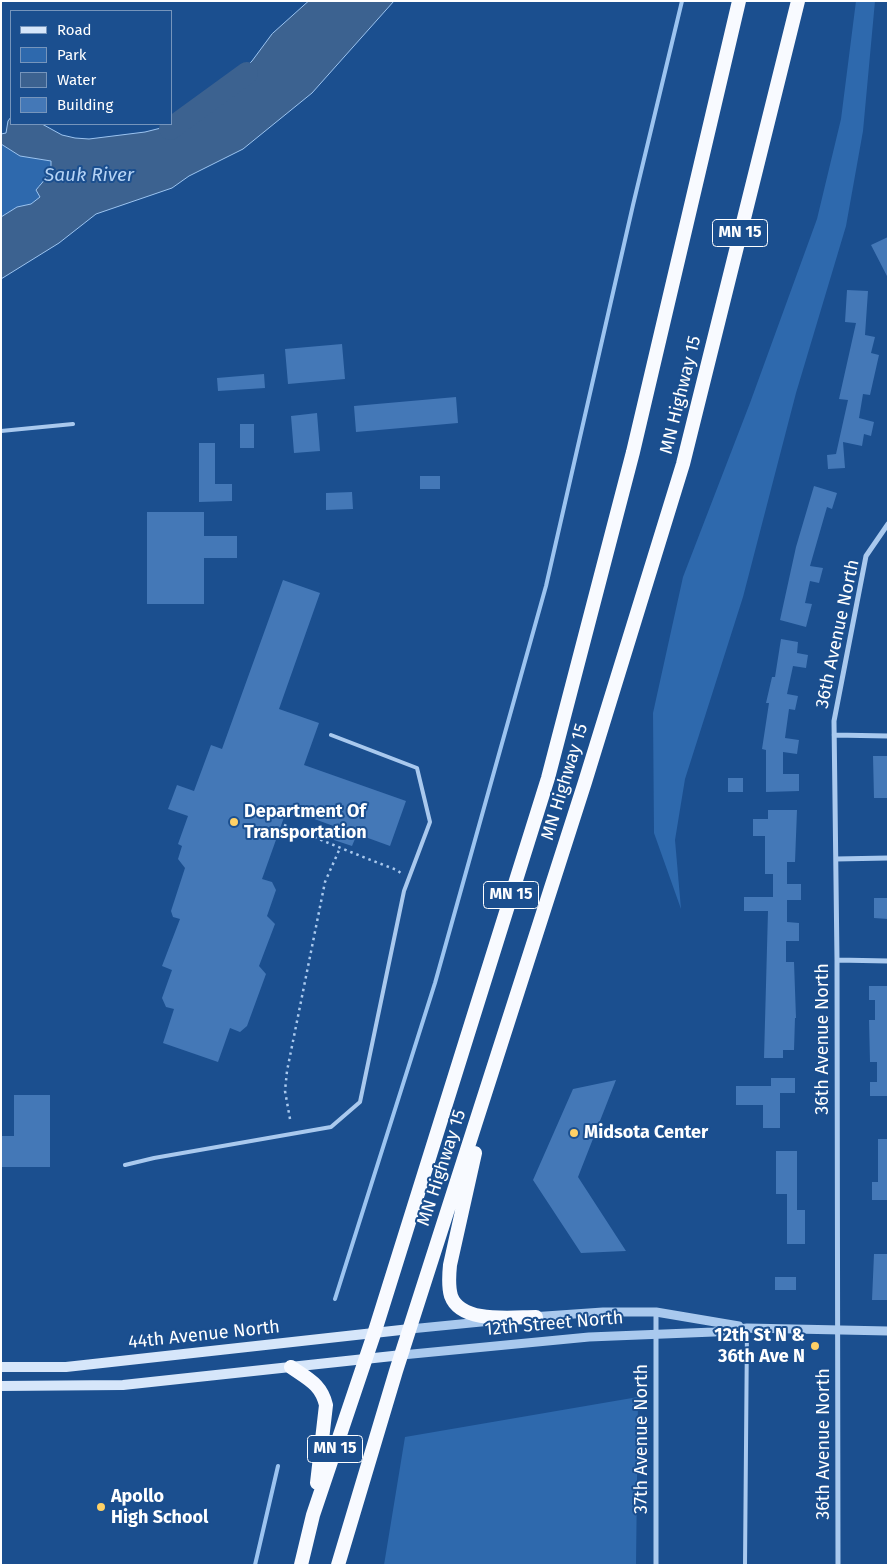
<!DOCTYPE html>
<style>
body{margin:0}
#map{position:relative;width:889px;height:1566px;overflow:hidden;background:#1b4f8f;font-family:"Fira Sans",sans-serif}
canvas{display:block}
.frame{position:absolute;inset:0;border:2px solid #fff;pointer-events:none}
.legend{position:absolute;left:10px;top:10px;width:162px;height:115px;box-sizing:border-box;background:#1b4f8f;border:1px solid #7695bc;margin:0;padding:6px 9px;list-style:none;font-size:15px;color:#fff}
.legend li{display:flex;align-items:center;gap:10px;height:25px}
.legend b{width:25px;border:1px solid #7695bc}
</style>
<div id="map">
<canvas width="889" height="1566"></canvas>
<div class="frame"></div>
<ul class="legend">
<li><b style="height:6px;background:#d6e6fa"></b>Road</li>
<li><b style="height:14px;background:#2e69ad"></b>Park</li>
<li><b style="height:14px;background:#3c6290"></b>Water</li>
<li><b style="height:14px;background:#4478b7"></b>Building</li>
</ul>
</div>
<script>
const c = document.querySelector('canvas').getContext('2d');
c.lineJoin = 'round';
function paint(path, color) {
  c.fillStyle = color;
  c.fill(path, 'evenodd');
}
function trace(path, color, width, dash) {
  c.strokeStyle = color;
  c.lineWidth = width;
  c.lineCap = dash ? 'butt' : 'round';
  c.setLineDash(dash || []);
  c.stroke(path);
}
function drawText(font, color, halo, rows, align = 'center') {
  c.font = font + ' "Fira Sans",sans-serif';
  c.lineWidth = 4;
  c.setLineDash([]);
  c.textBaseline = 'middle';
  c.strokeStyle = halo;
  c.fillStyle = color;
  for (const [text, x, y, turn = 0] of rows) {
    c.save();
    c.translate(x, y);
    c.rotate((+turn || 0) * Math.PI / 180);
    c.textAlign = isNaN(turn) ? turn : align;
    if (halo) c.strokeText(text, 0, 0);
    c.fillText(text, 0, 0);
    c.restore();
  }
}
const green = new Path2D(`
 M856 1H875L863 131 846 226 796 393 743 597 685 779 675 840 681 909 654 833 653 713 683 577 750 403 817 219 841 119Z
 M1 144 20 156 51 161V169L42 183 41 197 31 204 17 207 1 217Z
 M638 1397 636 1565H384L405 1437Z`);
const water = new Path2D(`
 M309 1H394L312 93 243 149 189 176 172 188 96 214 59 243 1 279V217L17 207 31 204 40 197 36 190C44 180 52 174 51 161L20 156 1 144V134L6 133 8 121 11 117V124H42L62 135 75 138 89 139 145 132 165 127 192 113 220 95 228 82 242 71 252 61 272 34Z`);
const stream = new Path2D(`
 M335 1299 435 983 546 586 633 205 682 1
 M255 1565 278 1466`);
const river = new Path2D(`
 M170 129 247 73`);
const building = new Path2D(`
 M888 237V278L871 245Z
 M847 290 868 291 865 335 875 337 871 353 879 355 870 395 863 394 859 418 874 422 871 436 864 434 862 446 843 442 845 468 828 469 827 455 836 454 848 400 839 399 856 323 845 322Z
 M342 344 345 379 288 384 285 349Z
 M264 374 265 388 218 391 217 378Z
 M456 397 458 423 356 432 354 406Z
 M317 413 320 451 294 453 291 416Z
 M240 424H254V448H240Z
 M199 443H215V484H232V501L199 502Z
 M420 476H440V489H420Z
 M814 486 837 493 832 509 827 507 810 566 823 568 819 583 810 581 805 603 812 604 806 627 780 620 796 547Z
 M352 492 353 509 326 510V493Z
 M147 512H204V536H237V558H204V604H147Z
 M283 580 320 593 279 709 319 723 304 765 406 801 390 846 357 834 352 846 334 840 339 828 287 809 262 879 272 882 276 890 267 916 275 924 259 966 266 974 247 1026 240 1032 230 1028 218 1062 163 1043 174 1009 166 1007 162 998 172 970 162 966 180 919 173 917 171 911 185 868 178 859 182 846 178 844 188 816 168 809 177 785 194 791 211 745 222 749Z
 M781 639 798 642 797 653 808 655 806 668 793 666 787 694 798 696 795 710 789 709 785 738 799 740 797 754 783 752V774H799V791L766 792V750L762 749 769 703H766L772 677H775Z
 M873 756H888V798H874Z
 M728 778H743V792H728Z
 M768 810H797L795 862H787V884H801V900H787V922L799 923V941H786V962H794L796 1018H795L794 1050H783V1058H764L768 911H744V897H773V874H765V836H753V819H768Z
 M874 898H888V919L874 918Z
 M869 986H888V1096H870V1082H877V1062H870L869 1020H875V1000H869Z
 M771 1078H795V1093H780V1128H763V1105H736V1086H771Z
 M616 1080 578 1177 626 1251 581 1253 533 1180 573 1089Z
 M14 1095H50V1167H1V1136H14Z
 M878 1139H888V1200H872V1182H878Z
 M776 1151H797V1210H805V1244H787V1194H776Z
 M874 1254H888V1300H872Z
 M775 1277H796V1290H775Z`);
const path = new Path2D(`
 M284 825C322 840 359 856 397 870L402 874
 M290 1119 285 1091 287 1071 325 882 340 848`);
const service = new Path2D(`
 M1 431 73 424
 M125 1165 154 1158 331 1127 360 1102 404 891 430 822 417 768 331 735
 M745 1565 747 1328`);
const minor = new Path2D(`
 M834 735 888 736
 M836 859 888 858
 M837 960 888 961
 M656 1312V1565
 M838 1565 837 960 834 721 866 556 888 524`);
const tertiary = new Path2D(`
 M531 1317 603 1312H656L739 1326
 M410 1329 491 1321
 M402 1355 589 1337 714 1332 747 1328 888 1331`);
const secondary = new Path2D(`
 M1 1367H66L410 1329
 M1 1386 123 1385 402 1355`);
const trunk = new Path2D(`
 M475 1153 450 1265C449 1275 448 1286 451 1296 461 1324 512 1317 536 1317
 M291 1367C308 1379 321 1384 326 1405L317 1483
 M301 1565 313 1515 374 1334 548 778 633 452 739 1
 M338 1565 396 1371 585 782 683 464 798 1`);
const markers = [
 [234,822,5,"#ffd166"],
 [574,1133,5,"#ffd166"],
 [815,1346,5,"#ffd166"],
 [101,1507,5,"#ffd166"]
];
const shields = [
 [740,233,55],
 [511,895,55],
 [335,1449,55]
];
const shieldNames = [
 ["MN 15",740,233],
 ["MN 15",511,895],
 ["MN 15",335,1449]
];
const streetNames = [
 ["MN Highway 15",681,395,-76],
 ["36th Avenue North",838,634,-78],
 ["MN Highway 15",565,782,-73],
 ["36th Avenue North",823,1039,-90],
 ["MN Highway 15",442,1168,-72],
 ["12th Street North",554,1324,-5],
 ["44th Avenue North",204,1335,-6],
 ["37th Avenue North",642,1439,-90],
 ["36th Avenue North",824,1444,-90]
];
const poiNames = [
 ["Department Of",244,812],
 ["Transportation",244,833],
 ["Midsota Center",584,1133],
 ["12th St N &",805,1336,"right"],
 ["36th Ave N",805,1357,"right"],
 ["Apollo",111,1497],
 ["High School",111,1518]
];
const waterNames = [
 ["Sauk River",89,176]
];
paint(green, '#2e69ad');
paint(water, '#3c6290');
trace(water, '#9cc4f0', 1);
trace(stream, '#9cc4f0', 4);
trace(river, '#3c6290', 22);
paint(building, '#4478b7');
trace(path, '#a9c9ee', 2.5, [2.5, 4]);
trace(service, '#a9c9ee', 4);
trace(minor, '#a9c9ee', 5);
trace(tertiary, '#a9c9ee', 9);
trace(secondary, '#d6e6fa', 10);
trace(trunk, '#f8faff', 14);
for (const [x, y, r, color] of markers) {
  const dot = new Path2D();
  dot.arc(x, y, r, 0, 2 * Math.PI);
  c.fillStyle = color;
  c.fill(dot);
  trace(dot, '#1b4f8f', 2);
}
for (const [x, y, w] of shields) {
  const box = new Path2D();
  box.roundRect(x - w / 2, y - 13.5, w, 27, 4);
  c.fillStyle = '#1b4f8f';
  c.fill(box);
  trace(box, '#fff', 1);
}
drawText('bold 16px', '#fff', null, shieldNames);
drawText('18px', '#fff', '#1b4f8f', streetNames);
drawText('bold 18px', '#fff', '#1b4f8f', poiNames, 'left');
drawText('italic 19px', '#b5d3f5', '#1b4f8f', waterNames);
</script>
